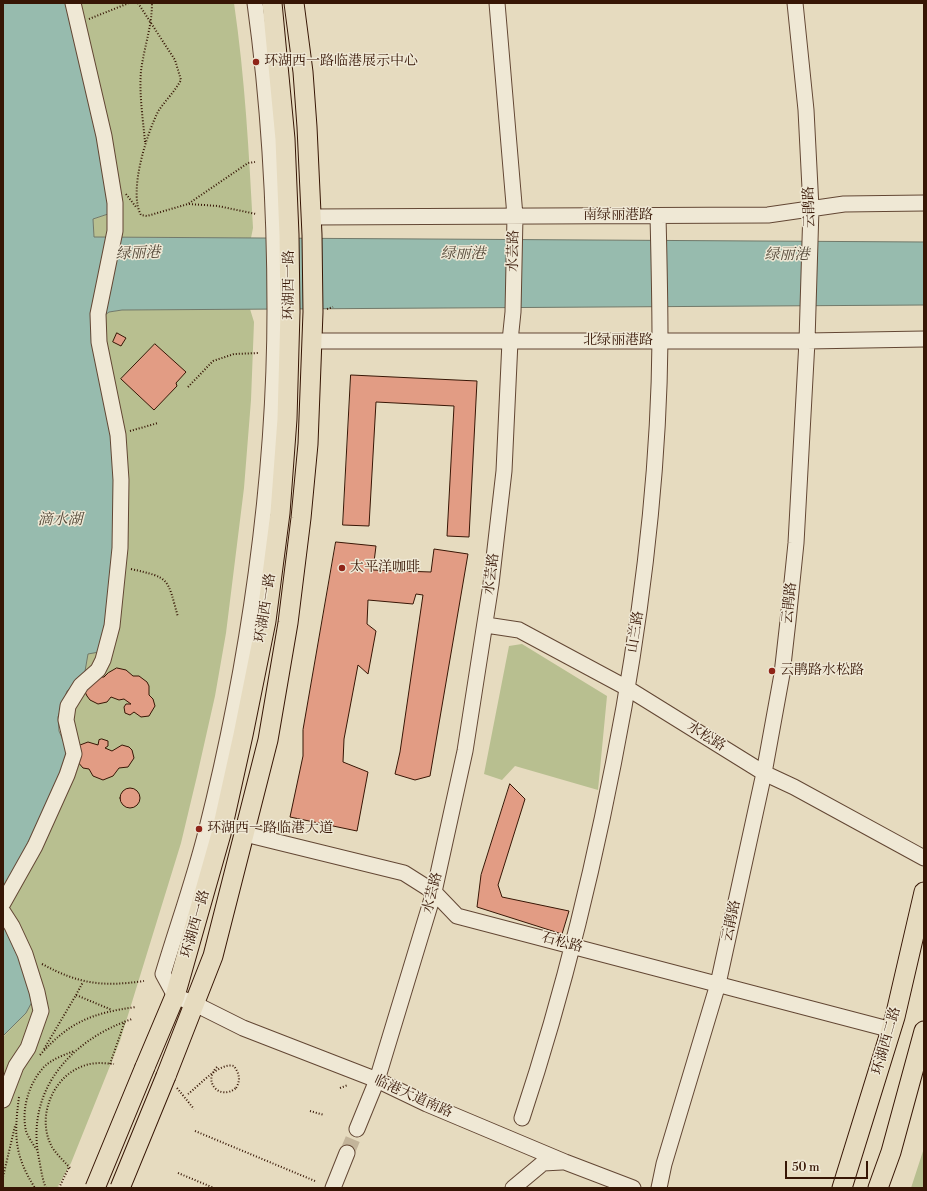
<!DOCTYPE html>
<meta charset="utf-8">
<style>
body{margin:0}
#map{position:relative;width:927px;height:1191px;overflow:hidden;background:#e6dbbf;font-family:"Libre Bodoni",serif}
canvas{display:block}
.frame{position:absolute;inset:0;border:4px solid #371605;pointer-events:none}
.scale{position:absolute;left:785px;top:1161px;width:83px;height:18px;box-sizing:border-box;border:2px solid #371605;border-top:0;padding-left:5px;font-size:12px;line-height:14px;white-space:nowrap;color:#371605;-webkit-text-stroke:3px #efe8d5;paint-order:stroke}
</style>
<div id="map">
<canvas width="927" height="1191"></canvas>
<div class="frame"></div>
<div class="scale">50 m</div>
</div>
<script>
const c = document.querySelector('canvas').getContext('2d');
c.lineJoin = 'round';
function paint(path, color) {
  c.fillStyle = color;
  c.fill(path, 'evenodd');
}
function trace(path, color, width, dash) {
  c.strokeStyle = color;
  c.lineWidth = width;
  c.lineCap = dash ? 'butt' : 'round';
  c.setLineDash(dash || []);
  c.stroke(path);
}
function drawText(font, color, halo, rows, align = 'center') {
  c.font = font + ' "Libre Bodoni","Noto Serif SC",serif';
  c.lineWidth = 3;
  c.setLineDash([]);
  c.textBaseline = 'middle';
  c.strokeStyle = halo;
  c.fillStyle = color;
  for (const [text, x, y, turn = 0] of rows) {
    c.save();
    c.translate(x, y);
    c.rotate((+turn || 0) * Math.PI / 180);
    c.textAlign = isNaN(turn) ? turn : align;
    if (halo) c.strokeText(text, 0, 0);
    c.fillText(text, 0, 0);
    c.restore();
  }
}
const green = new Path2D(`
 M67 3H234C245 78 249 153 253 228L251 238 94 237 93 219 111 213Z
 M250 309 254 322 251 400 244 488 226 633 215 696 197 776 181 843 120 1041 71 1163 57 1188H3V1037L26 1013 3 891 68 752C56 728 55 704 75 683L100 318 109 312 122 310Z
 M522 644 607 696 598 790 515 766 502 780 484 774 509 646Z
 M924 1148V1188H911Z`);
const water = new Path2D(`
 M3 3H67L90 92 111 213 93 219 94 237 924 242V305L122 310 109 312 101 318 112 435 116 522 110 597 99 652 88 654 84 677 67 691 58 717 59 731 68 752 61 773 33 836 3 891Z
 M3 922 16 946 33 1000 26 1013 3 1036Z`);
const building = new Path2D(`
 M117 333 126 338 121 346 113 342Z
 M155 344 186 372 176 383 177 386 154 410 121 379Z
 M351 375 477 381 469 537 447 536 454 406 376 402 369 526 343 525Z
 M336 542 376 546 373 570 431 572 434 549 468 554 430 776 415 780 395 774 400 752 423 595 416 594 413 604 368 600 367 624 376 631 368 674 358 665 344 739 343 762 368 772 357 831 290 817 303 756V730Z
 M117 668 126 670 133 676H139L147 682 149 686V695L153 699 155 706 149 716 141 717 134 712 130 715 125 713 124 707 126 704H131L124 699 119 700 111 697 107 702 98 704 90 700 87 696 85 692 94 677H104L108 673Z
 M102 739 108 741V746L105 748 112 751 122 745 129 747 132 750 134 758 128 767 119 768 113 776 103 780 93 776 89 769 83 768 77 761V748L80 745 88 742 98 745 99 740Z
 M510 784 525 799 498 885 502 897 569 911 562 934 477 907 481 875Z
 M120 798a10 10 0 1 1 20 0a10 10 0 1 1-20 0Z`);
const minorTunnel = new Path2D(`
 M347 1153 357 1129`);
const path = new Path2D(`
 M138 3 175 60 181 80C175 91 166 100 159 110 147 132 128 192 141 215L147 216 188 204 248 163 255 162
 M89 19 129 3
 M145 142C143 119 139 94 141 71 144 47 152 27 152 3
 M126 194 136 207
 M189 204 218 206 256 214
 M327 309 333 307
 M188 387 213 361 234 354 258 353
 M130 431 158 423
 M131 569C171 578 167 578 178 617
 M42 964C79 984 102 987 144 981
 M76 995 83 982
 M44 1049 76 995 112 1010
 M40 1055C69 1022 92 1013 136 1007
 M110 1064 125 1021
 M177 1088 194 1109
 M340 1088 348 1085
 M188 1094C200 1085 219 1062 234 1066 239 1073 241 1080 236 1088
 M19 1097C14 1135 14 1155 35 1188
 M310 1111 324 1115
 M195 1131 315 1181
 M37 1150C33 1144 28 1137 26 1131 21 1109 29 1083 44 1067 52 1059 64 1055 74 1051
 M70 1168C64 1161 57 1155 52 1147 36 1118 52 1077 83 1066 93 1062 104 1063 114 1064
 M178 1173 214 1188
 M3 1177 15 1126
 M46 1188C42 1179 41 1168 39 1159 25 1090 71 1040 132 1019
 M59 1188 69 1167
 M375 1188H376`);
const minor = new Path2D(`
 M255 3C269 104 275 207 275 309 275 481 248 666 206 832 194 880 177 927 163 974L175 996 195 1004 243 1028 377 1080 427 1104 565 1162 633 1188
 M311 217 768 215 844 204 924 203
 M312 341H807L924 339
 M486 625 519 630 627 688 764 773 794 787 924 858
 M245 834 404 873 434 892 457 916 892 1030
 M3 903 35 846 67 775 74 754 66 720 68 706 81 685 98 670 103 660 112 626 120 548 121 480 118 435 99 342 98 314 115 231V203L104 136 73 3
 M3 912 12 926 25 954 37 992 41 1011 28 1048 16 1066 3 1100
 M522 1118C567 983 599 846 624 707 645 586 659 463 660 340 660 299 659 257 658 216
 M357 1129 377 1080 434 892 465 751 491 584 504 471 510 341 513 312 515 216 497 3
 M333 1188 347 1153
 M513 1188 543 1163 562 1162
 M659 1188 664 1164 718 984 764 773 782 674 788 621 796 543 807 341 811 208 806 110 795 3`);
const major = new Path2D(`
 M145 1067 175 996 221 834 243 735 266 621 280 513 287 419 290 312 289 235 285 139 272 3
 M166 1076 213 956 268 740 288 623 301 518 308 444 313 312 312 235 307 127 303 72 294 3
 M842 1188 895 1017 924 892
 M878 1188 891 1152 924 1031`);
const pathBridge = new Path2D(`
 M217 1067C202 1082 220 1101 236 1088`);
const majorBridge = new Path2D(`
 M95 1188 145 1067
 M120 1188 166 1076`);
const markers = [
 [256,62,4,"#8f2418"],
 [342,568,4,"#8f2418"],
 [772,671,4,"#8f2418"],
 [199,829,4,"#8f2418"]
];
const poiNames = [
 ["环湖西一路临港展示中心",264,62],
 ["太平洋咖啡",350,568],
 ["云鹃路水松路",780,671],
 ["环湖西一路临港大道",207,829]
];
const streetNames = [
 ["云鹃路",810,207,-92],
 ["南绿丽港路",618,216],
 ["水芸路",514,251,-89],
 ["环湖西一路",290,285,-90],
 ["北绿丽港路",618,341],
 ["水芸路",492,574,-83],
 ["云鹃路",790,603,-84],
 ["环湖西一路",266,608,-81],
 ["山兰路",636,632,-81],
 ["水松路",706,737,32],
 ["水芸路",433,893,-76],
 ["云鹃路",732,921,-78],
 ["环湖西一路",196,924,-74],
 ["石松路",562,943,15],
 ["环湖西二路",887,1041,-74],
 ["临港大道南路",413,1097,24]
];
const waterNames = [
 ["绿丽港",138,254,-2],
 ["绿丽港",463,254],
 ["绿丽港",787,255],
 ["滴水湖",60,520]
];
paint(green, '#b8bf90');
paint(water, '#97bbae');
trace(water, '#71796a', 1);
paint(building, '#e29c84');
trace(building, '#371605', 1);
trace(minorTunnel, '#c3b49a', 15, [15, 8]);
trace(minor, '#634734', 17);
trace(major, '#371605', 21);
trace(path, '#371605', 2, [1, 2]);
trace(minor, '#efe8d5', 15);
trace(major, '#e6dbbf', 19);
trace(majorBridge, '#371605', 21, []);
trace(pathBridge, '#371605', 2, [1, 2]);
trace(majorBridge, '#e6dbbf', 19);
for (const [x, y, r, color] of markers) {
  const dot = new Path2D();
  dot.arc(x, y, r, 0, 2 * Math.PI);
  c.fillStyle = color;
  c.fill(dot);
  trace(dot, '#efe8d5', 1.5);
}
drawText('14px', '#371605', '#efe8d5', poiNames, 'left');
drawText('14px', '#371605', '#efe8d5', streetNames);
drawText('italic 15px', '#544838', '#efe8d5', waterNames);
</script>
